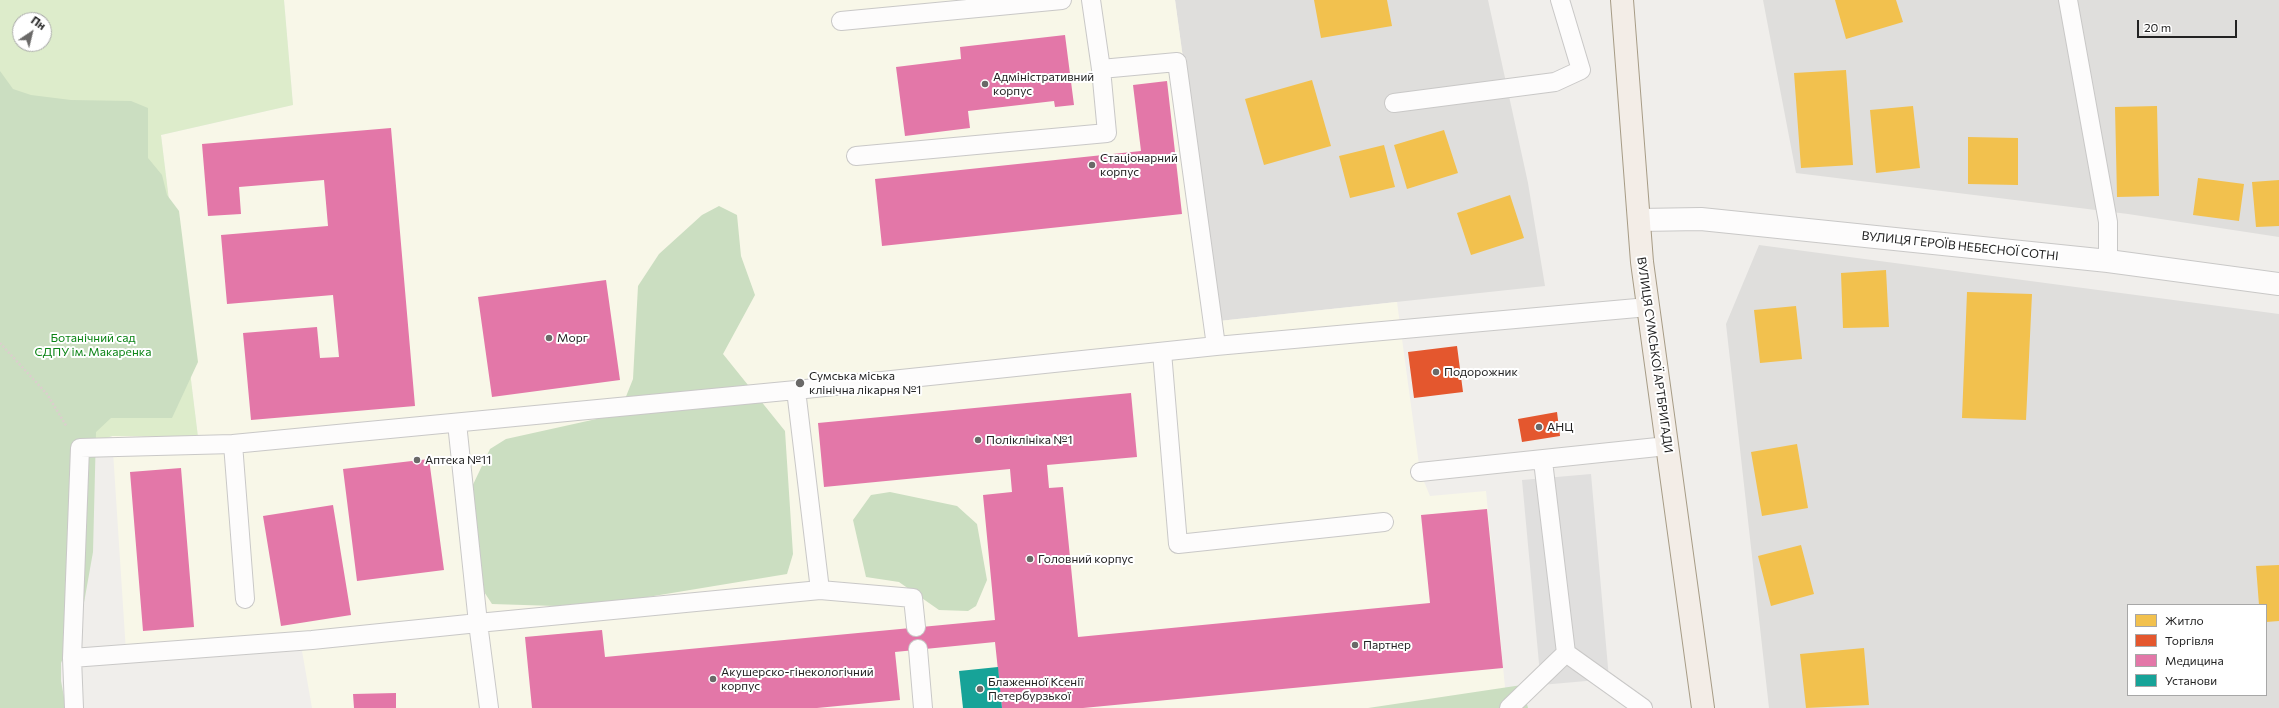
<!DOCTYPE html>
<meta charset="utf-8">
<style>
body{margin:0}
#map{position:relative;width:2279px;height:708px;overflow:hidden;background:#f0eeeb;font-family:Commissioner,sans-serif}
canvas{display:block}
.legend{position:absolute;left:2127px;top:604px;width:140px;height:92px;box-sizing:border-box;background:#fff;border:1px solid #a7a7a7;margin:0;padding:5px 7px;list-style:none;font-size:12px;color:#222}
.legend li{display:flex;align-items:center;gap:8px;height:20px}
.legend b{width:20px;border:1px solid #a7a7a7}
.north{position:absolute;left:12px;top:12px;width:40px;height:40px;box-sizing:border-box;background:#fff;border:1px solid #a7a7a7;border-radius:50%;rotate:35deg;font-size:11px;font-weight:700;line-height:16px;text-align:center;color:#222}
.north::after{content:'';display:block;margin:auto;width:14px;height:18px;background:#6a6968;clip-path:polygon(50% 0,100% 100%,50% 72%,0 100%)}
.scale{position:absolute;left:2137px;top:20px;width:100px;height:18px;box-sizing:border-box;border:2px solid #222;border-top:0;padding-left:5px;font-size:12px;line-height:14px;white-space:nowrap;color:#222;-webkit-text-stroke:3px #fff;paint-order:stroke}
</style>
<div id="map">
<canvas width="2279" height="708"></canvas>
<ul class="legend">
<li><b style="height:11px;background:#f2c14e"></b>Житло</li>
<li><b style="height:11px;background:#e4572e"></b>Торгівля</li>
<li><b style="height:11px;background:#e377a8"></b>Медицина</li>
<li><b style="height:11px;background:#17a398"></b>Установи</li>
</ul>
<div class="north">Пн</div>
<div class="scale">20 m</div>
</div>
<script>
const c = document.querySelector('canvas').getContext('2d');
c.lineJoin = 'round';
function paint(path, color) {
  c.fillStyle = color;
  c.fill(path, 'evenodd');
}
function trace(path, color, width, dash) {
  c.strokeStyle = color;
  c.lineWidth = width;
  c.lineCap = dash ? 'butt' : 'round';
  c.setLineDash(dash || []);
  c.stroke(path);
}
function drawText(font, color, halo, rows, align = 'center') {
  c.font = font + ' Commissioner,sans-serif';
  c.lineWidth = 4;
  c.setLineDash([]);
  c.textBaseline = 'middle';
  c.strokeStyle = halo;
  c.fillStyle = color;
  for (const [text, x, y, turn = 0] of rows) {
    c.save();
    c.translate(x, y);
    c.rotate((+turn || 0) * Math.PI / 180);
    c.textAlign = isNaN(turn) ? turn : align;
    if (halo) c.strokeText(text, 0, 0);
    c.fillText(text, 0, 0);
    c.restore();
  }
}
const residential = new Path2D(`
 M1175 0H1488L1528 183 1545 286 1219 321Z
 M1763 0H2279V237L2128 214 1796 173Z
 M1759 245 2279 314V708H1769L1726 324ZM2128 605H2266V695H2128Z`);
const education = new Path2D(`
 M284 0H1175L1219 321 1397 302 1420 472 1430 496 1486 491 1507 708H312L302 651 126 652 112 436 198 437 161 135 293 105Z`);
const grass = new Path2D(`
 M0 0H284L293 105 161 135 198 437 112 436 0 480ZM20 20H44V44H20Z`);
const forest = new Path2D(`
 M0 71 13 89 31 95 71 100 131 101 148 108V158L162 175 167 195 179 211 198 362 172 418H111L96 432 93 552 82 614 61 663V681L66 708H0Z
 M719 206 737 215 741 256 755 295 723 354 785 431 793 554 787 574 587 607 492 604 477 581 469 493 490 449 506 439 619 414 633 379 638 286 659 254 702 215Z
 M890 492 957 506 977 524 987 580 976 606 968 611 939 610 899 582 866 577 853 520 871 495Z
 M1522 685 1528 708H1368Z`);
const parking = new Path2D(`
 M1591 474 1609 679 1541 685 1522 480Z`);
const homes = new Path2D(`
 M1314 0H1387L1392 26 1321 38Z
 M1835 0H1896L1903 22 1846 39Z
 M1846 70 1853 165 1801 168 1794 73Z
 M1312 80 1331 146 1264 165 1245 99Z
 M1913 106 1920 168 1876 173 1870 110Z
 M2157 106 2159 196 2117 197 2115 107Z
 M1444 130 1458 173 1407 189 1394 145Z
 M1968 137 2018 138V185L1968 184Z
 M1384 145 1395 187 1350 198 1339 156Z
 M2198 178 2244 184 2239 221 2193 215Z
 M2279 180V226L2256 227 2252 182Z
 M1510 195 1524 238 1471 255 1457 213Z
 M1886 270 1889 327 1843 328 1841 273Z
 M1967 292 2032 294 2026 420 1962 418Z
 M1796 306 1802 359 1760 363 1754 310Z
 M1797 444 1808 508 1762 516 1751 452Z
 M1801 545 1814 594 1771 606 1758 556Z
 M2279 565V621L2266 622V605H2259L2256 566Z
 M1864 648 1869 705 1806 708 1800 654Z`);
const shops = new Path2D(`
 M1457 346 1463 392 1414 398 1408 352Z
 M1557 412 1560 436 1522 442 1518 419Z`);
const health = new Path2D(`
 M1065 35 1074 105 1055 107 1054 101 968 111 970 128 905 136 896 67 961 59 960 47Z
 M1167 81 1182 214 882 246 875 179 1141 151 1133 85Z
 M391 128 415 406 251 420 243 333 317 327 320 358 339 357 333 295 227 304 221 235 328 226 324 180 239 187 241 214 208 216 202 144Z
 M606 280 620 380 492 397 478 297Z
 M1131 393 1137 457 1047 465 1049 488 1063 487 1078 637 1430 603 1421 515 1487 509 1503 668 1083 708H1002L995 642 895 652 900 700 817 708H532L525 637 602 630 605 657 995 620 983 495 1012 492 1010 469 824 487 818 423Z
 M429 459 444 570 357 581 343 469Z
 M181 468 194 627 143 631 130 472Z
 M333 505 351 615 281 626 263 516Z
 M396 693V708H354L353 694Z`);
const public = new Path2D(`
 M998 667 1002 708H963L959 671Z`);
const path = new Path2D(`
 M0 343 47 394 67 427`);
const lane = new Path2D(`
 M1091 0 1101 69
 M2068 0 2108 222V261
 M841 21 1062 0
 M1394 103 1555 82 1581 70 1560 0
 M856 156 1107 133 1101 69 1177 62 1216 346 1648 307
 M1162 352 1178 544 1384 522
 M1543 461 1566 653 1643 708
 M1420 472 1667 446
 M820 590 913 598 916 627
 M245 599 233 444 796 390
 M918 649 923 708
 M72 658 312 640 478 623 457 423
 M74 708 72 658 80 448 233 444
 M489 708 478 623 820 590 796 390 1216 346
 M1509 708 1566 653`);
const street = new Path2D(`
 M1639 220 1701 219 2108 261 2279 284`);
const primary = new Path2D(`
 M1622 0 1642 262 1703 708`);
const markers = [
 [985,84,4,"#6a6968"],
 [1092,165,4,"#6a6968"],
 [549,338,4,"#6a6968"],
 [1436,372,4,"#6a6968"],
 [800,383,5,"#6a6968"],
 [1539,427,4,"#6a6968"],
 [978,440,4,"#6a6968"],
 [417,460,4,"#6a6968"],
 [1030,559,4,"#6a6968"],
 [1355,645,4,"#6a6968"],
 [713,679,4,"#6a6968"],
 [980,689,4,"#6a6968"]
];
const poiNames = [
 ["Адміністративний",993,77],
 ["корпус",993,91],
 ["Стаціонарний",1100,158],
 ["корпус",1100,172],
 ["Морг",557,338],
 ["Подорожник",1444,372],
 ["Сумська міська",809,376],
 ["клінічна лікарня №1",809,390],
 ["АНЦ",1547,427],
 ["Поліклініка №1",986,440],
 ["Аптека №11",425,460],
 ["Головний корпус",1038,559],
 ["Партнер",1363,645],
 ["Акушерско-гінекологічний",721,672],
 ["корпус",721,686],
 ["Блаженної Ксенії",988,682],
 ["Петербурзької",988,696]
];
const streetNames = [
 ["ВУЛИЦЯ ГЕРОЇВ НЕБЕСНОЇ СОТНІ",1960,246,6],
 ["ВУЛИЦЯ СУМСЬКОЇ АРТБРИГАДИ",1655,355,82]
];
const parkNames = [
 ["Ботанічний сад",93,338],
 ["СДПУ ім. Макаренка",93,352]
];
paint(residential, '#dfdedc');
paint(education, '#f8f7e8');
paint(grass, '#ddeccb');
paint(forest, '#cbdec1');
paint(parking, '#e0dfde');
paint(homes, '#f2c14e');
paint(shops, '#e4572e');
paint(health, '#e377a8');
paint(public, '#17a398');
trace(lane, '#c9c8c7', 20);
trace(street, '#c9c8c7', 24);
trace(primary, '#a79c86', 24);
trace(path, '#dccecd', 2.5, [2, 2]);
trace(lane, '#fdfcfc', 18);
trace(street, '#fdfcfc', 22);
trace(primary, '#f3ede7', 22);
for (const [x, y, r, color] of markers) {
  const dot = new Path2D();
  dot.arc(x, y, r, 0, 2 * Math.PI);
  c.fillStyle = color;
  c.fill(dot);
  trace(dot, '#fff', 1.5);
}
drawText('12px', '#222', '#fff', poiNames, 'left');
drawText('12px', '#222', '#fff', streetNames);
drawText('12px', '#0c8416', '#fff', parkNames);
</script>
